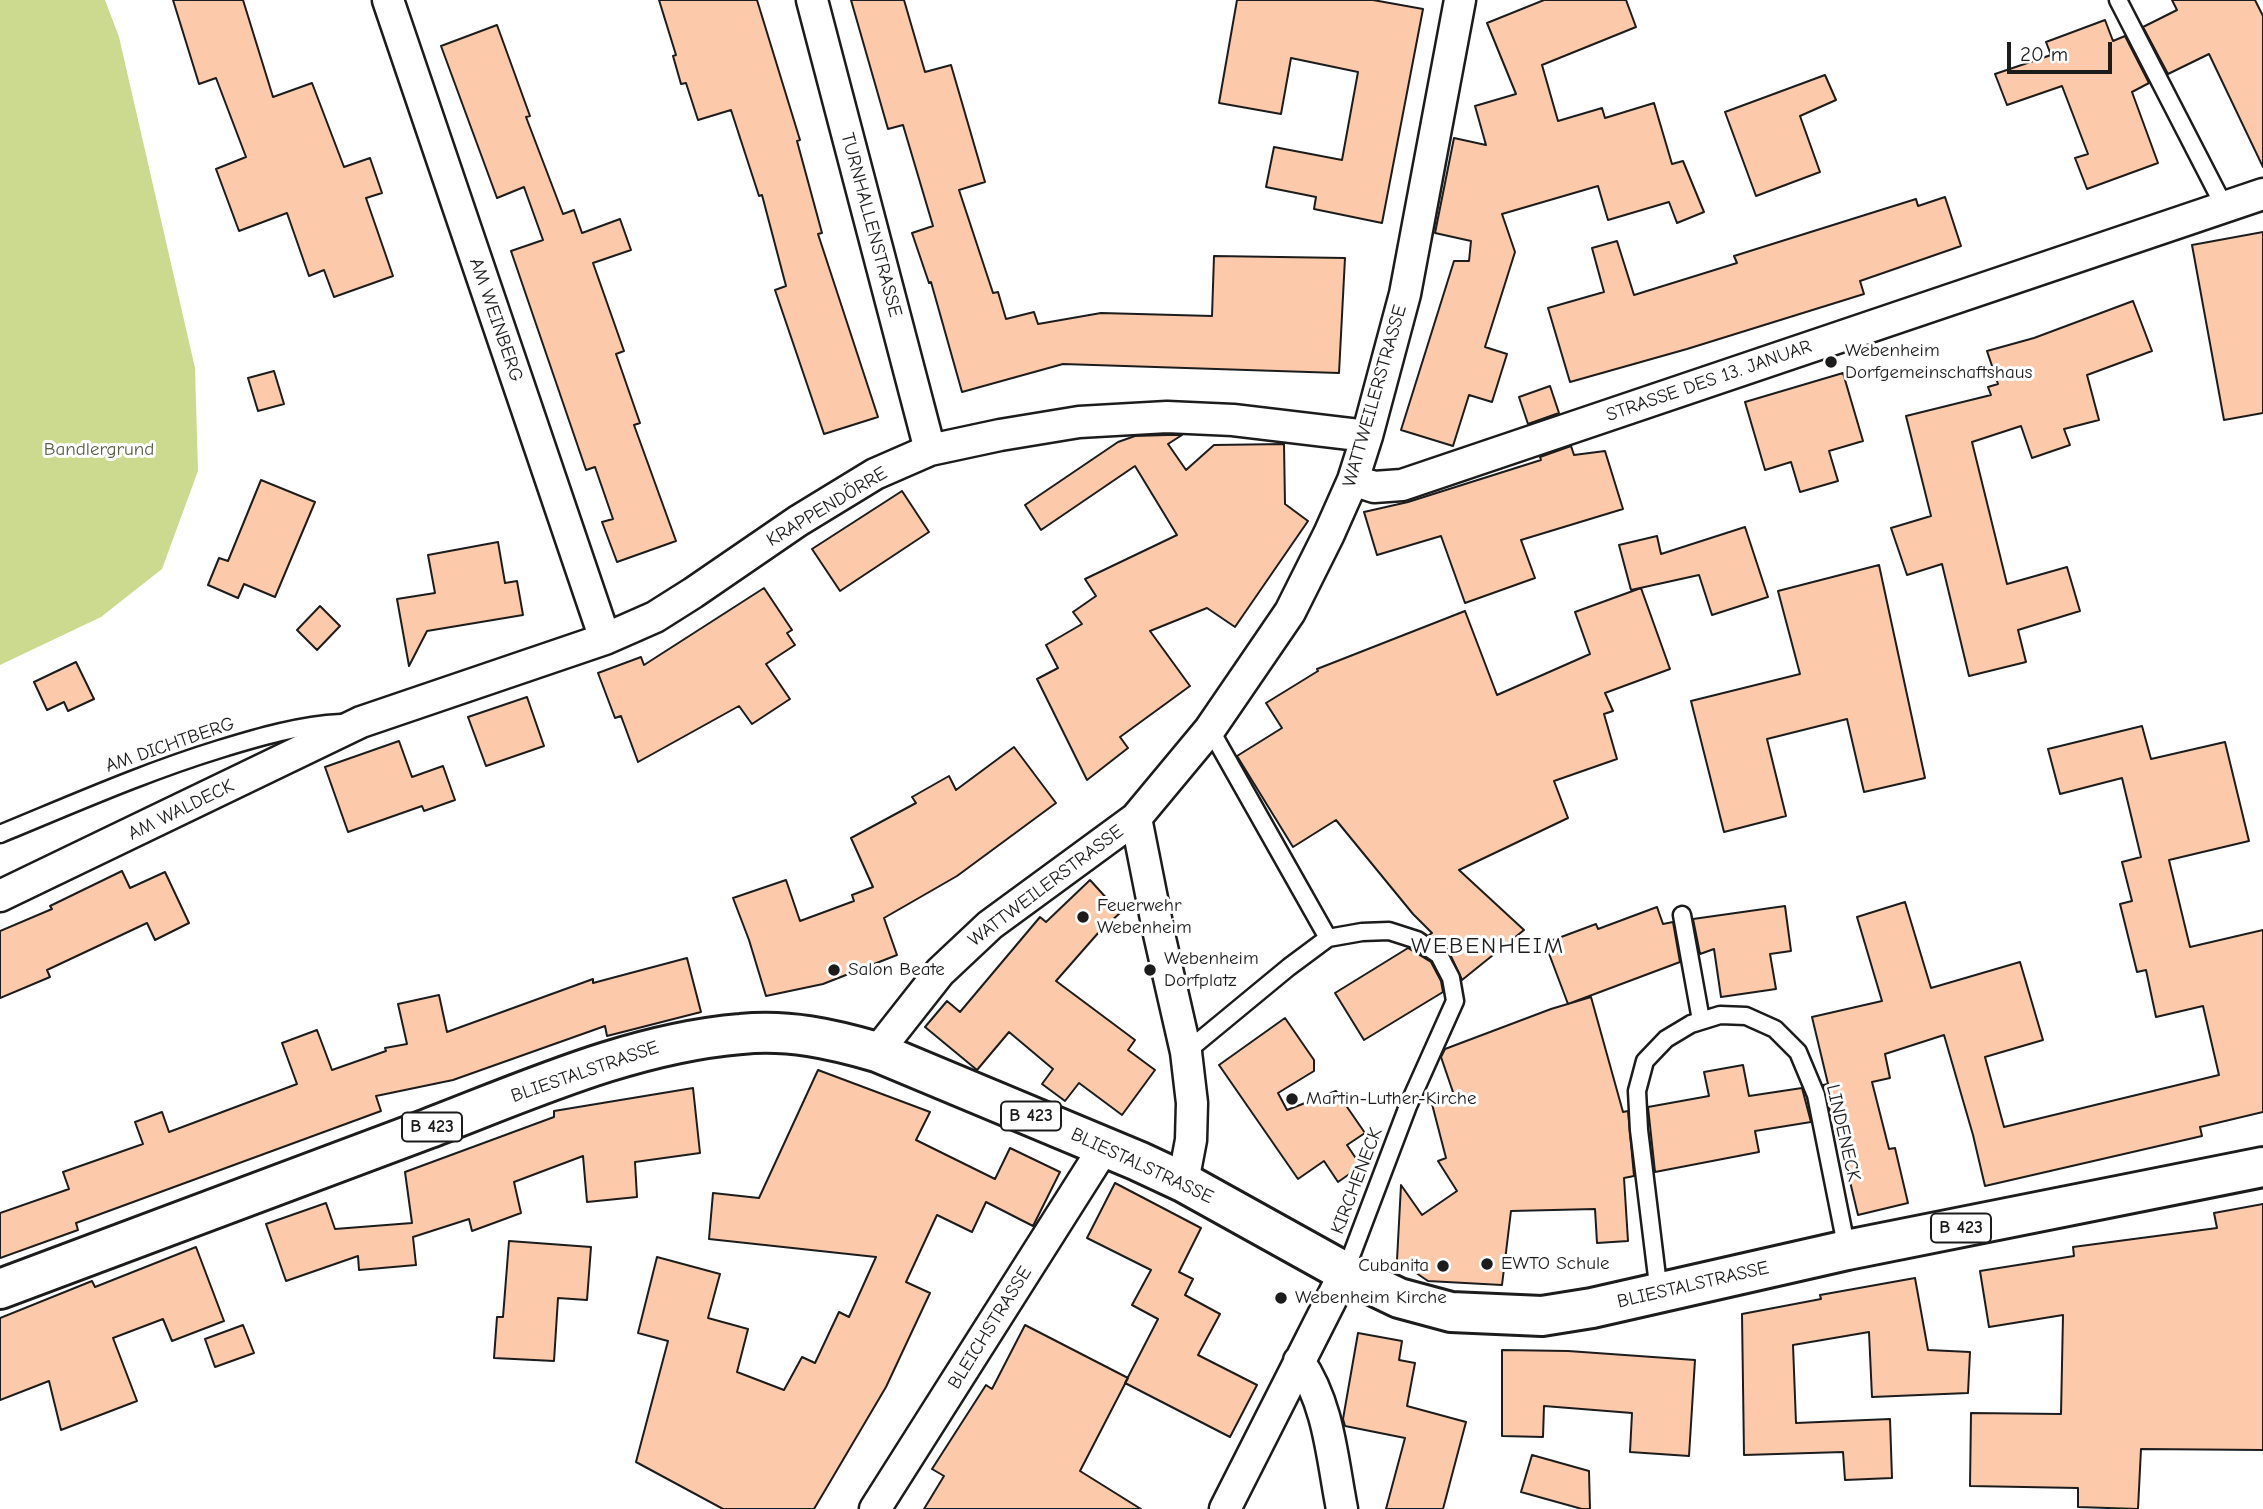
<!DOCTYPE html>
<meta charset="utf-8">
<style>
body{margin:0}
#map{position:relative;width:2263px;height:1509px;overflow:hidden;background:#fff;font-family:"Comic Neue",sans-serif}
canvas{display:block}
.scale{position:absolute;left:2007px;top:42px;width:105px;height:32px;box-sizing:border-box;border:4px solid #1c1c1c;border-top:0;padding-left:9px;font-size:21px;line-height:24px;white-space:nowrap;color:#1c1c1c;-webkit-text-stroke:5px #fff;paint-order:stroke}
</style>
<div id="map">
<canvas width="2263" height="1509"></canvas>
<div class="scale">20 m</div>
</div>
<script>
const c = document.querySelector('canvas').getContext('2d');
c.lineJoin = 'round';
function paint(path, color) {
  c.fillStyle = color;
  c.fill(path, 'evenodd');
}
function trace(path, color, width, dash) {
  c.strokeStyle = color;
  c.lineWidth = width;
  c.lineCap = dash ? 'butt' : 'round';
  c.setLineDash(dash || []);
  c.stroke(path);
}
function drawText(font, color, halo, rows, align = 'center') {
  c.font = font + ' "Comic Neue",sans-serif';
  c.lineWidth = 6;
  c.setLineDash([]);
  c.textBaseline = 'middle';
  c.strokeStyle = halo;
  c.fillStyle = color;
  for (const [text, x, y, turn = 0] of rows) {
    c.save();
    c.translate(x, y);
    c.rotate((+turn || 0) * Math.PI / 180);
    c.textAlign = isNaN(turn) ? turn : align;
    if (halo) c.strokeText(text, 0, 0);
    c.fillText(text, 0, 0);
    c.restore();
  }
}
const green = new Path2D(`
 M0 0H105L119 37 195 368 198 471 162 569 101 617 0 665Z`);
const building = new Path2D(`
 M173 0H243L273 97 312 83 344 167 370 158 382 193 366 198 393 276 334 297 324 270 309 276 287 213 239 231 216 169 246 157 216 78 199 84Z
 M659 0H757L800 140 797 141 822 233 818 234 878 417 824 434 775 290 786 286 762 195 759 196 731 110 698 120 686 83 681 84 673 56 676 55Z
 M851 0H904L925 72 951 65 985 182 959 190 993 293 998 292 1006 319 1034 312 1038 324 1101 313 1212 316 1214 256 1345 258 1339 373 1063 364 962 392 931 282 929 283 912 233 933 226 903 125 888 129Z
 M1237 0H1373L1423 9 1382 223 1314 209 1316 197 1266 187 1274 147 1342 160 1358 72 1291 58 1281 114 1219 103Z
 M1544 0H1626L1636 27 1542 65 1558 121 1602 108 1605 118 1654 103 1672 164 1683 161 1704 212 1677 223 1669 202 1608 220 1598 186 1502 214 1515 252 1485 347 1507 354 1492 402 1469 395 1453 446 1401 430 1454 261H1469L1471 241 1435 233 1454 138 1486 145 1475 106 1516 94 1487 23Z
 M2172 0H2255L2263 16V167L2209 54 2168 74 2143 27 2177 10Z
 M2105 20 2113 41 2125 36 2149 83 2132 92 2158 163 2087 189 2075 158 2088 154 2062 86 2007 105 1995 74 2051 55 2046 42Z
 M497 25 530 116 526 117 563 214 574 210 582 233 620 219 631 250 593 263 624 351 616 354 640 423 634 425 676 541 617 562 602 522 613 519 595 467 586 470 511 251 543 240 524 187 497 198 441 46Z
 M1825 75 1836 100 1800 116 1820 172 1756 196 1725 112Z
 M1945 197 1961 246 1860 281 1864 294 1687 349 1570 382 1548 308 1604 292 1592 248 1617 241 1634 295 1737 263 1734 256 1916 199 1918 206Z
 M2263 232V413L2224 420 2192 245Z
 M2133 301 2152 351 2087 375 2099 420 2064 429 2070 445 2032 458 2021 426 1972 442 2007 584 2067 567 2080 611 2018 630 2026 662 1969 676 1942 564 1907 575 1891 528 1931 516 1906 416 1991 395 1988 387 1998 384 1987 351 2034 338Z
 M274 371 284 404 258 411 248 378Z
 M1843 373 1863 441 1829 451 1838 481 1800 492 1791 462 1765 470 1745 402Z
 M1550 386 1559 413 1528 424 1519 397Z
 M1167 435H1182L1168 444 1186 470 1214 445 1284 444 1285 504 1308 521 1235 627 1207 608 1150 631 1190 686 1120 737 1128 748 1087 780 1037 679 1058 668 1046 645 1082 624 1073 612 1096 596 1085 579 1177 535 1135 466 1041 530 1025 505 1118 442 1135 436Z
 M1571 446 1574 455 1605 451 1623 509 1521 540 1535 578 1465 603 1441 536 1377 555 1364 512 1408 502 1541 460 1540 457Z
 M261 480 315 502 275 597 244 584 238 598 208 585 219 558 228 561Z
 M902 491 929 532 840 591 812 549Z
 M1745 527 1768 597 1712 615 1699 575 1631 590 1619 545 1657 536 1661 554Z
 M498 542 505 583 517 581 523 615 427 631 409 666 397 599 435 593 428 555Z
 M1879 565 1925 778 1864 792 1847 719 1767 739 1786 816 1724 832 1691 701 1800 674 1778 591Z
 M764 588 792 630 787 633 795 645 766 664 790 699 752 724 739 706 638 762 621 716 615 718 598 673 641 657 644 665Z
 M1641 588 1670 669 1605 693 1613 711 1604 714 1617 759 1554 781 1568 818 1459 870 1524 930 1462 980 1448 950 1429 935 1432 933 1413 914 1336 820 1293 847 1237 756 1282 728 1266 703 1318 671 1317 669 1465 611 1497 695 1590 654 1575 612Z
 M320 606 340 626 317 650 297 630Z
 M76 662 94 699 68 711 64 702 47 710 34 682Z
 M527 697 544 746 486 766 468 717Z
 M2142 726 2151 759 2225 742 2249 841 2169 860 2190 947 2263 930V1112L2200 1127 2202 1136 1985 1186 1973 1135 1944 1035 1885 1054 1890 1078 1872 1082 1889 1149 1895 1148 1908 1203 1858 1215 1835 1119H1832L1823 1085 1828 1084 1812 1017 1882 1001 1857 917 1905 902 1931 988 2020 962 2043 1040 1985 1057 2004 1127 2219 1075 2203 1006 2156 1017 2146 970 2137 972 2120 904 2132 901 2122 862 2141 857 2122 778 2060 794 2048 749Z
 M399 741 412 777 443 766 455 800 424 811 422 806 348 832 325 767Z
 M1014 747 1056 803 957 876 884 918 897 955 823 984 766 996 749 940 733 898 786 880 800 921 854 901 852 895 873 887 851 838 916 803 912 797 949 776 956 790Z
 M122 871 130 888 165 872 189 923 155 940 147 923 47 970 50 977 0 998V931L52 909 50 906Z
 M1090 880 1120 913 1099 932 1056 981 1135 1040 1128 1050 1155 1070 1122 1115 1079 1083 1065 1101 1042 1084 1053 1069 1009 1032 977 1070 925 1027 947 1001 960 1012 1040 917 1046 922Z
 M1785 906 1791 951 1770 954 1776 989 1721 997 1714 949 1700 954 1693 919Z
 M1657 907 1663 924 1673 922 1680 962 1568 1004 1545 943 1596 924 1598 929Z
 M1408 948 1431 962 1441 981 1443 992 1364 1040 1335 993Z
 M687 958 701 1012 607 1036 605 1026 453 1080 376 1096 381 1111 76 1223 78 1230 0 1258V1213L69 1189 63 1172 143 1144 135 1122 162 1112 169 1132 297 1084 282 1043 317 1030 332 1070 386 1051 385 1048 407 1044 398 1004 439 995 447 1032 593 979V983Z
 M1591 997 1623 1112 1628 1111 1634 1176 1624 1178 1628 1241 1597 1243 1595 1209 1511 1211 1502 1285 1428 1281 1397 1260 1401 1185 1422 1215 1457 1191 1438 1161 1446 1158 1432 1104 1455 1098 1441 1057 1445 1049 1551 1009Z
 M1285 1018 1314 1060V1071L1278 1093 1287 1110 1336 1091 1365 1133 1347 1145 1361 1166 1338 1182 1324 1161 1298 1179 1219 1065Z
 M1743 1065 1749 1096 1802 1088 1811 1122 1755 1131 1759 1152 1655 1172 1648 1107 1709 1096 1704 1072Z
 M818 1070 930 1112 916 1140 995 1179 1010 1148 1060 1172 1033 1226 986 1202 972 1232 937 1215 906 1282 930 1293 886 1387 814 1509H723L636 1462 668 1341 638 1333 657 1257 720 1274 708 1318 748 1329 737 1372 784 1390 802 1357 815 1363 839 1312 849 1317 876 1257 709 1239 713 1193 759 1198Z
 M693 1088 700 1153 635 1162 637 1197 587 1202 583 1156 514 1182 521 1213 472 1231 469 1219 413 1237 416 1265 359 1270 358 1256 286 1281 266 1224 326 1203 335 1229 412 1223 405 1172 554 1117V1111Z
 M1115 1183 1201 1228 1179 1272 1193 1279 1185 1295 1220 1314 1198 1355 1257 1385 1230 1437 1125 1383 1158 1319 1132 1305 1151 1270 1087 1238Z
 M2263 1204V1450L2141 1449 2138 1509 2078 1507V1488L1970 1486 1971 1413 2061 1414 2063 1315 1989 1327 1980 1271 2074 1256 2073 1247 2217 1228 2214 1213Z
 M509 1241 591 1247 587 1300 558 1298 554 1361 494 1358 497 1317H503Z
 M196 1247 224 1321 172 1341 163 1319 113 1338 137 1401 61 1430 49 1381 0 1400V1318L92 1281 95 1287Z
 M1915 1278 1928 1350 1970 1352 1968 1393 1872 1397 1869 1332 1793 1345 1796 1423 1890 1419 1892 1478 1845 1480 1843 1452 1744 1455 1742 1314 1821 1299 1820 1295Z
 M243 1325 254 1353 215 1367 205 1339Z
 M1025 1325 1128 1378 1080 1471 1141 1509H924L944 1476 932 1469 986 1385 992 1389Z
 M1358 1333 1402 1341 1399 1360 1415 1363 1407 1406 1466 1422 1443 1509H1386L1405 1438 1345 1426 1343 1419Z
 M1502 1350 1568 1351 1695 1360 1689 1456 1630 1452 1632 1413 1544 1406 1543 1437 1502 1436Z
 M1532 1455 1589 1471 1590 1509H1582L1521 1492Z`);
const service = new Path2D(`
 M2118 0 2224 206
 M1210 729 1328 938
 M0 834C73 804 145 772 220 749 259 737 300 725 341 723
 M1682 915 1701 1020
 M1186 1052 1289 967 1328 938 1362 932 1389 931 1417 940 1439 955 1451 978 1455 1001 1408 1106 1345 1272
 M1659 1293 1639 1130 1637 1091 1645 1061 1666 1039 1691 1024 1720 1015 1746 1016 1775 1029 1798 1052 1816 1095 1847 1250`);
const minor = new Path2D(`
 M388 0 605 639
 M812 0 930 450
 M1353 480 1374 487 1402 485 2263 194
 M1136 818 1159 934 1186 1052 1192 1103 1191 1140 1183 1182
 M0 896 361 722 605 639 655 617 693 593 798 521 875 474 930 450 1000 435 1079 422 1167 417 1233 420 1367 436
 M877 1052 940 972 990 925 1136 818 1210 729 1290 612 1329 534 1353 480 1367 436 1405 294 1460 0
 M1299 1361C1329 1404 1332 1458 1342 1509
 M875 1509 1105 1146
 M1225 1509 1345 1272`);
const primary = new Path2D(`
 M0 1289C142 1236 285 1182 427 1129 529 1090 632 1043 741 1034 788 1029 832 1039 877 1052L1138 1161 1183 1182 1345 1272 1399 1298 1451 1312 1542 1316 1592 1308 1847 1250 2263 1167`);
const markers = [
 [1831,362,7,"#1c1c1c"],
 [1083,917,7,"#1c1c1c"],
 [834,970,7,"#1c1c1c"],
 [1150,970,7,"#1c1c1c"],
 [1292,1099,7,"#1c1c1c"],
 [1487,1264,7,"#1c1c1c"],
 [1443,1266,7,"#1c1c1c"],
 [1281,1298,7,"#1c1c1c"]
];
const shields = [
 [1031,1116,60],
 [432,1127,60],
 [1961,1228,60]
];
const shieldNames = [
 ["B 423",1031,1116],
 ["B 423",432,1127],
 ["B 423",1961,1228]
];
const streetNames = [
 ["TURNHALLENSTRASSE",871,225,75],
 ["AM WEINBERG",496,320,71],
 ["STRASSE DES 13. JANUAR",1709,381,-19],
 ["WATTWEILERSTRASSE",1375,396,-74],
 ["KRAPPENDÖRRE",827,507,-31],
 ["AM DICHTBERG",170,745,-19],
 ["AM WALDECK",181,810,-26],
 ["WATTWEILERSTRASSE",1046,886,-37],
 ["BLIESTALSTRASSE",585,1072,-19],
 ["LINDENECK",1843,1133,77],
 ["BLIESTALSTRASSE",1142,1166,25],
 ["KIRCHENECK",1357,1181,-69],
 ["BLIESTALSTRASSE",1693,1285,-13],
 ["BLEICHSTRASSE",990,1328,-58]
];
const poiNames = [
 ["Webenheim",1845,351],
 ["Dorfgemeinschaftshaus",1845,373],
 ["Feuerwehr",1097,906],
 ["Webenheim",1097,928],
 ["Webenheim",1164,959],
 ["Dorfplatz",1164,981],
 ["Salon Beate",848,970],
 ["Martin-Luther-Kirche",1306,1099],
 ["EWTO Schule",1501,1264],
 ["Cubanita",1429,1266,"right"],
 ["Webenheim Kirche",1295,1298]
];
const parkNames = [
 ["Bandlergrund",99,450]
];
const quarterNames = [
 ["WEBENHEIM",1488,946]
];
paint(green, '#cbda8e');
paint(building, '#fccaab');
trace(building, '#1c1c1c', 2);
trace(service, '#1c1c1c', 21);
trace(minor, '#1c1c1c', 35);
trace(primary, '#1c1c1c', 44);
trace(service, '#fff', 16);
trace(minor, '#fff', 30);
trace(primary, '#fff', 38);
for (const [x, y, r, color] of markers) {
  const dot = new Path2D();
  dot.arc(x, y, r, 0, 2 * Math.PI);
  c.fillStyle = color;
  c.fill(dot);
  trace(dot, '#fff', 2.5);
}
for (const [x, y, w] of shields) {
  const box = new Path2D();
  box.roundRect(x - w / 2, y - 14.5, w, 29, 5);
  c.fillStyle = '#fff';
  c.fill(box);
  trace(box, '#1c1c1c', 2);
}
drawText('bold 18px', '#1c1c1c', null, shieldNames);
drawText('19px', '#1c1c1c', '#fff', streetNames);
drawText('19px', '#1c1c1c', '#fff', poiNames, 'left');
drawText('19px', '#595e44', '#fff', parkNames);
c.letterSpacing = '2px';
drawText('23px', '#1c1c1c', '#fff', quarterNames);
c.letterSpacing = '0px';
</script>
